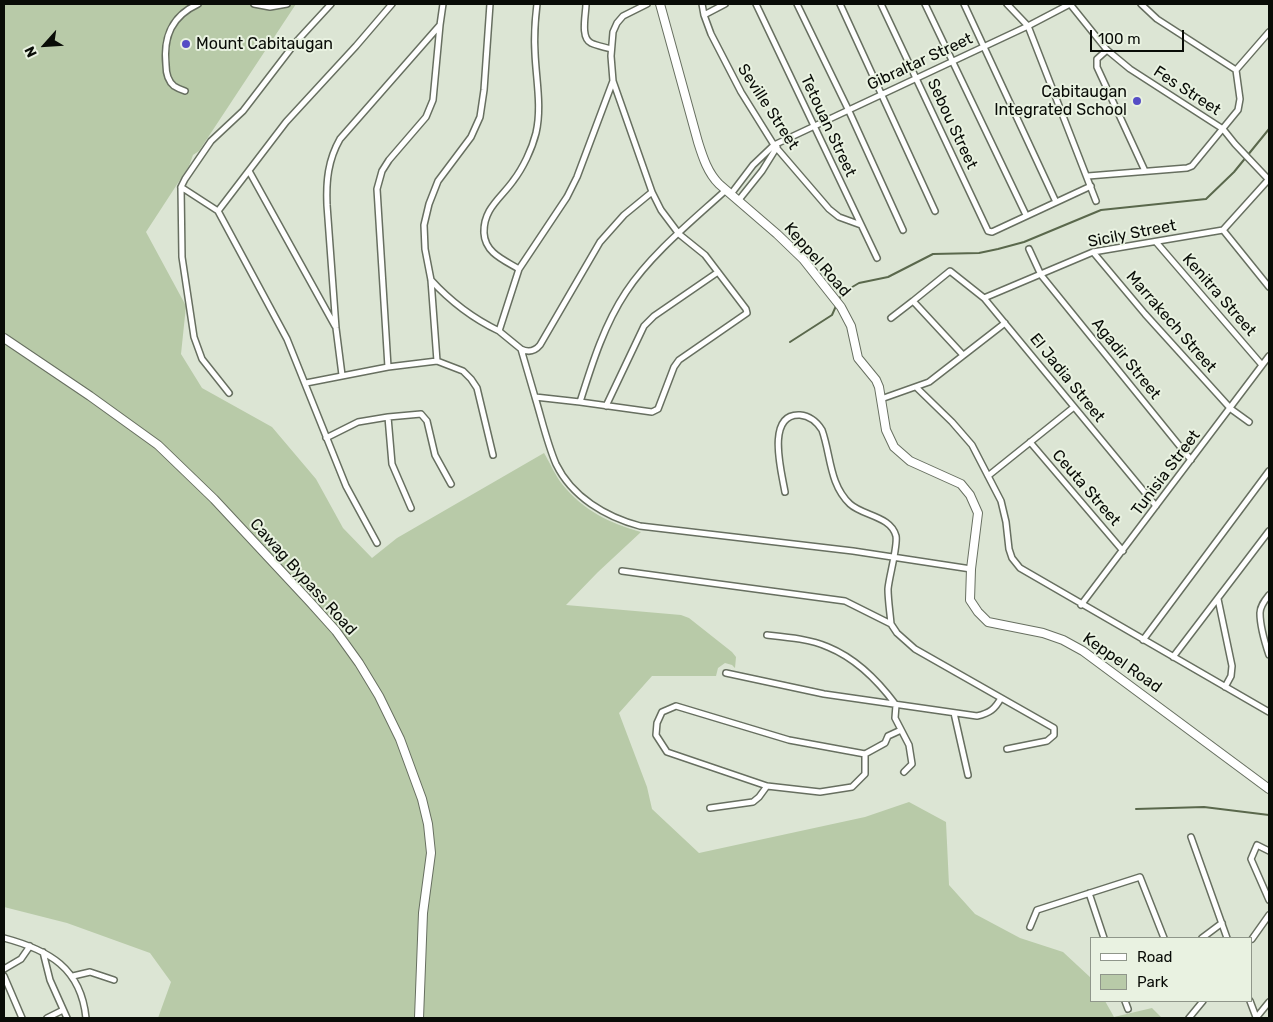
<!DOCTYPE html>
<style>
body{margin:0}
#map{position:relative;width:1273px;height:1022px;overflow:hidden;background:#dce5d4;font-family:Rubik,sans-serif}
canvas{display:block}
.frame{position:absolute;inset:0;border:5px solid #090c07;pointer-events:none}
.legend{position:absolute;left:1090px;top:937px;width:162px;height:65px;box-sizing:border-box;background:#e9f2e1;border:1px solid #8f968a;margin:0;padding:6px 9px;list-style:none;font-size:15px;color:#090c07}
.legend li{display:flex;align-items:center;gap:10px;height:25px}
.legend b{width:25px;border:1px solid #8f968a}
.north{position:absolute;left:20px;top:20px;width:50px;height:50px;-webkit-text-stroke:4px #e9f2e1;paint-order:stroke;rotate:244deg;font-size:14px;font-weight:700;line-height:20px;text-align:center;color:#090c07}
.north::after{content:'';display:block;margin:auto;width:18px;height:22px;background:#090c07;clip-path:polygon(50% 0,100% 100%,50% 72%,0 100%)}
.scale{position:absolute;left:1090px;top:30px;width:94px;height:22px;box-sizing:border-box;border:2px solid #090c07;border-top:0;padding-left:6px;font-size:15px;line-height:18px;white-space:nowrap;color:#090c07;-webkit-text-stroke:4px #e9f2e1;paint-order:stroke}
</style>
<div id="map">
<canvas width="1273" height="1022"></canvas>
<div class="frame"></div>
<ul class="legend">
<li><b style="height:6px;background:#fff"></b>Road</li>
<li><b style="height:14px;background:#b8caa8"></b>Park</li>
</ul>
<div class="north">N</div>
<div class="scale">100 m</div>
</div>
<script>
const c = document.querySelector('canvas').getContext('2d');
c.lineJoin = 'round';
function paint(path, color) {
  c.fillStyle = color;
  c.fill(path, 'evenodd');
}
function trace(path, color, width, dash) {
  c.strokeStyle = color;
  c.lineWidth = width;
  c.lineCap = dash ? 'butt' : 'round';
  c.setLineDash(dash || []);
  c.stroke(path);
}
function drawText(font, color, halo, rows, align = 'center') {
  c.font = font + ' Rubik,sans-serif';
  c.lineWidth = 4;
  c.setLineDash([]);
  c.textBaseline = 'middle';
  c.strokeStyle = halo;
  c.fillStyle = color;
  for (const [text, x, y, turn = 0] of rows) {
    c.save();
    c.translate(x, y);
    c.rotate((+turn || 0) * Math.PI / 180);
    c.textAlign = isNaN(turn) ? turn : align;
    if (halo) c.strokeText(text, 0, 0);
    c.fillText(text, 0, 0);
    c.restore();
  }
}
const green = new Path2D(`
 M4 4H296L199 151 193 155 189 166 146 232 186 306 181 354 202 388 272 427 316 479 343 528 372 558 397 538 544 453C550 463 555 475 562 484 584 511 609 523 641 532L598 572 566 605 681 615 689 618 732 652 736 657 735 668 732 665 725 663 718 668 716 676H652L619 713 647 787 652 809 699 853 865 817 909 802 946 822 949 885 975 914 1020 938 1063 952 1091 978 1092 1001H1105L1114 1017 1152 1008 1162 1018H158L171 982 150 953 67 923 4 907Z`);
const stream = new Path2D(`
 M839 300 842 293 859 283 888 277 933 254 979 253 998 249 1024 242 1101 210 1206 199 1234 172 1269 129
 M790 342 832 315 836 306
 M1136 809 1204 807 1269 815`);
const street = new Path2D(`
 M254 4 270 7 287 4
 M586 4C586 14 580 38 591 43 597 46 605 47 611 49
 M702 4 704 15 711 34 741 92 774 145 829 209 839 217 861 225
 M756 4 877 258
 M797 4 848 109 903 230
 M840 4 935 211
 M881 4 988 231 992 232 1091 186
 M925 4 1026 215
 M964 4 1056 202
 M1007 4 1028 26 1096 201
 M1070 4 1107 50 1130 69 1223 129 1235 144 1269 180
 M1141 4 1157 19 1236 70
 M704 15 725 4
 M1107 50 1097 59V67L1145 171
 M185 91C182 90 177 88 174 86 168 81 166 72 166 65 163 36 172 16 198 4
 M249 171 335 326
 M1088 176 1187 168 1192 166 1238 110 1240 99 1236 70 1269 32
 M181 187 218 211 287 339 346 486 377 543
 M731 194 753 165 774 145 1028 26 1070 4
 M738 201 762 171 777 147
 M218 211 286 122 356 46 392 4
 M1223 230 1269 287
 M1156 242 1262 365
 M1029 249 1041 275 1191 460
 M1093 252 1145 314 1231 409 1249 422
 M519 269C504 260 485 253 484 233 483 209 501 198 513 181 523 168 532 149 536 133 542 107 536 79 535 53 534 37 535 20 537 4
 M431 280C451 302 472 318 499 331L519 269 567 197 577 177 613 81
 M984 298 1093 252 1223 230 1269 179
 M891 318 913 301
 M499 331 521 349 535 397 580 402 652 412 658 409 674 367 679 360 747 313 746 309 705 255 679 234 661 210 652 192 613 81 611 56 613 32 617 23 623 16 647 4
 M521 349C529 353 535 351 540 345L600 242 624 215 652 192
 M963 355 913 301 950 271 984 298 1156 506
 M437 361 431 280 425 249 424 225 429 204 438 181 471 137 480 117 484 90 490 4
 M388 367 377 189 382 171 389 160 426 117 433 100 440 25
 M342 375 336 328 327 205C326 181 328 160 340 139L440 25 443 4
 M306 383 388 367 437 361 463 371 471 379 477 388 493 455
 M916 387 952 422 972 445 1001 501 1006 522 1009 549 1012 558 1020 568 1269 712
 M229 393 202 359 194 337 182 257 181 187 185 179 211 141 243 111 296 42 331 4
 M535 397C542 420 547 443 556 464 572 497 606 517 640 526L853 551 971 569
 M881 399 929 382 1005 323
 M580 402C592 364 604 325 626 292 651 254 692 221 726 190
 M606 406 644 326 654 316 718 272
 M388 417 392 464 411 508
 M326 438 358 422 388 417 421 414 427 421 435 455 451 484
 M1030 442 1123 551
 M988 476 1074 407
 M785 492C782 474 765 413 800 415 811 416 817 422 822 430 831 455 829 484 850 504 863 516 891 516 896 536 898 546 889 577 888 589 888 600 890 612 891 624
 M622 571 845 601 891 624 897 633 915 649 1054 728V735L1047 741 1007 749
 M1269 595C1265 600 1260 606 1260 613 1260 626 1265 643 1269 655
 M1218 599 1232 666 1231 676 1225 687
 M1081 605 1269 356
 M767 635C786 637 810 639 828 647 855 658 879 682 896 705L895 718 909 745 912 764 904 772
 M1143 640 1269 471
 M1173 657 1269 531
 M726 673 824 694 977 716C990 713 995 709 1001 698
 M954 713 968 775
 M767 786 667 752 656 735 657 723 662 712 676 706 789 740 865 754 885 743 888 736 901 730
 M710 808 753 802 759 797 767 786 820 792 852 787 865 774V754
 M1191 837 1227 938
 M1269 851 1257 845 1251 859 1269 900
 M1089 893 1104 938
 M1030 927 1037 910 1140 877 1164 938
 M4 938C49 950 81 968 86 1018
 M1202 938 1222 923
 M1252 939 1269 915
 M43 952 50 980 67 1018
 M4 969 21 959 30 946
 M4 976 22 1018
 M73 976 90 972 114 980
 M1125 1001 1128 1009
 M1250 1001 1256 1017
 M47 1018 63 1010
 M1189 1018 1203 1001
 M1256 1018 1269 1002`);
const secondary = new Path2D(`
 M660 4 698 142C703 158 708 173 719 184L777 234 803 259 841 307 851 326 858 358 876 380 879 387 886 430 894 447 910 461 961 484 970 495 978 513 971 569 970 600 978 612 988 622 1043 633 1063 640 1083 651 1269 789
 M4 338 90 396 158 445 214 499 310 602 336 631 359 663 379 696 400 739 422 799 428 824 431 853 423 913 419 1018`);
const markers = [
 [186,44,5,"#554dc5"],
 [1137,101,5,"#554dc5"]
];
const poiNames = [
 ["Mount Cabitaugan",196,44],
 ["Cabitaugan",1127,92,"right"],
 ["Integrated School",1127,110,"right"]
];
const streetNames = [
 ["Gibraltar Street",920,62,-25],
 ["Fes Street",1187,91,33],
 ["Seville Street",768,107,57],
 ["Sebou Street",952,124,65],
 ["Tetouan Street",828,126,65],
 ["Sicily Street",1132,234,-11],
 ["Keppel Road",817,260,49],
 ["Kenitra Street",1219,295,49],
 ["Marrakech Street",1171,322,49],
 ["Agadir Street",1126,359,51],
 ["El Jadia Street",1067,378,51],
 ["Tunisia Street",1166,473,-53],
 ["Ceuta Street",1086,488,49],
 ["Cawag Bypass Road",303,577,48],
 ["Keppel Road",1122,663,35]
];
paint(green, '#b8caa8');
trace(stream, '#5a684c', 2);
trace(street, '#676f60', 8);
trace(secondary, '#676f60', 10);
trace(street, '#fff', 5);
trace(secondary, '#fff', 8);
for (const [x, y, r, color] of markers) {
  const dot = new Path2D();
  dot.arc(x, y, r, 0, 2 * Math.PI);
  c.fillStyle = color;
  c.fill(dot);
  trace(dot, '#e9f2e1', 2);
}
drawText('16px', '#090c07', '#e9f2e1', poiNames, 'left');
drawText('16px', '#090c07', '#e9f2e1', streetNames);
</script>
